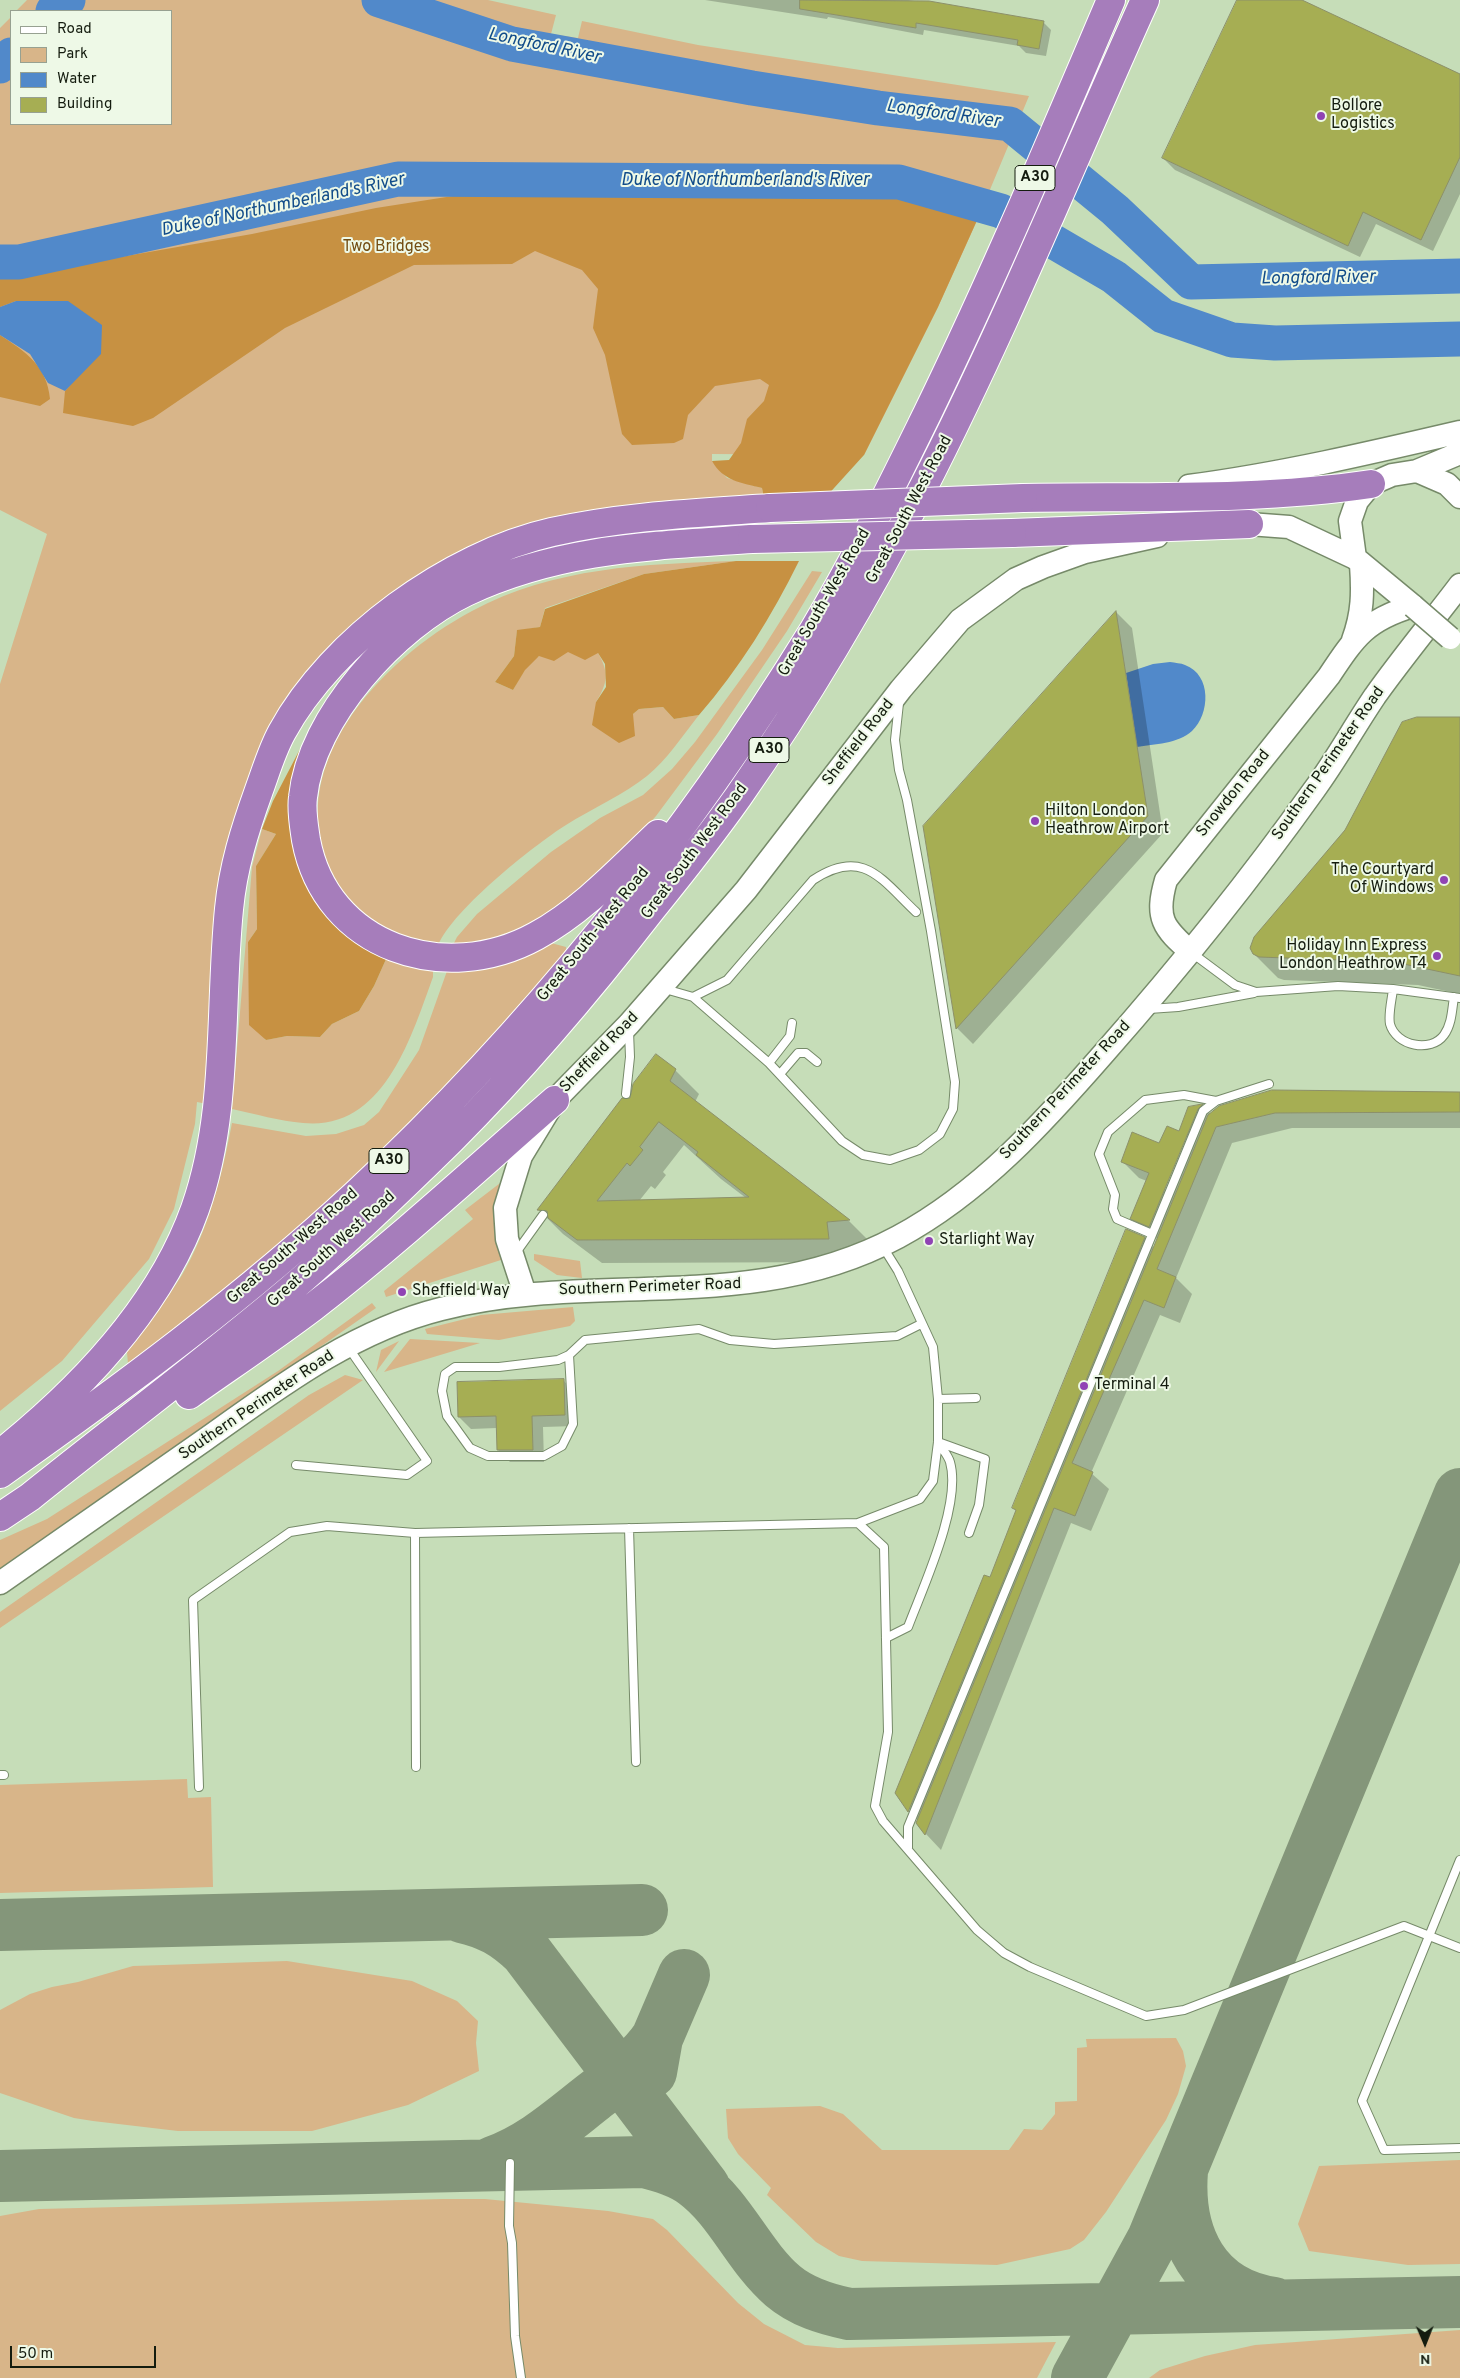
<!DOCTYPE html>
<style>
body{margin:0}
#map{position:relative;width:1460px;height:2378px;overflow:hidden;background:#c6ddb8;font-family:Overpass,sans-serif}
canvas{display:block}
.legend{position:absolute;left:10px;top:10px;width:162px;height:115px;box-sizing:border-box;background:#eef9e7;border:1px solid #97a191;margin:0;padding:6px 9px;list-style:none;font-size:15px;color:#141c0f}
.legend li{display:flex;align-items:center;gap:10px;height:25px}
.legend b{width:25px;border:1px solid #97a191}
.north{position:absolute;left:1400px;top:2318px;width:50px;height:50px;-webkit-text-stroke:4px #eef9e7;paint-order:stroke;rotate:179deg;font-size:14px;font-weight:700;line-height:20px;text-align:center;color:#141c0f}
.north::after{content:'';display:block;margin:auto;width:18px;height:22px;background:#141c0f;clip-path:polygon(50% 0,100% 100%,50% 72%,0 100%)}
.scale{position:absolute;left:10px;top:2346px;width:146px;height:22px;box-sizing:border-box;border:2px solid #141c0f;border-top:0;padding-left:6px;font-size:15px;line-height:18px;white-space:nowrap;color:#141c0f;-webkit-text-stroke:4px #eef9e7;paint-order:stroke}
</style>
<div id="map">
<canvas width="1460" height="2378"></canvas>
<ul class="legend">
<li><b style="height:6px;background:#fff"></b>Road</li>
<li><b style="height:14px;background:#d8b589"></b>Park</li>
<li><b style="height:14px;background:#5189ca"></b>Water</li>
<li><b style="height:14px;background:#a6ae53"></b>Building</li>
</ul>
<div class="north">N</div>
<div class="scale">50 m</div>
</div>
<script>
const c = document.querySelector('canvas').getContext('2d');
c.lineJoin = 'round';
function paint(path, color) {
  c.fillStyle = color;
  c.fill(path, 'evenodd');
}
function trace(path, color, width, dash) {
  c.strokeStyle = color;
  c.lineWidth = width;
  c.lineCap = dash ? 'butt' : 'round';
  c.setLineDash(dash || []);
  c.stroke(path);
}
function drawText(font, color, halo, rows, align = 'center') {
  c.font = font + ' Overpass,sans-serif';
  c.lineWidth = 4;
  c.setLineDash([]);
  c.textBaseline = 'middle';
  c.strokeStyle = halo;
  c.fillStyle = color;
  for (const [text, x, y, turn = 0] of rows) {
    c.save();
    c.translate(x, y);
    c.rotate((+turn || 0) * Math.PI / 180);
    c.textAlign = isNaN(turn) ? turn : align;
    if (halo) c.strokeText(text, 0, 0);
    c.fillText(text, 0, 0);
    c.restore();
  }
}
const green = new Path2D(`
 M27 0H488L556 15 551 34 578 38 582 21 698 45 1029 96 979 216 938 307 864 455 712 454V461L727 478 762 488 765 503 592 519 366 623 248 800 212 1105 197 1102 195 1124 174 1209 149 1259 62 1361 0 1411V684L47 534 0 510V28L11 17V124H171V11H16Z
 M736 561 644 574 545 608 540 627 517 631 514 656 495 682 513 690C519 679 527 662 539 656 553 649 582 652 598 653 609 672 608 683 596 702L633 714 639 709 663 707 674 719 699 715C683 735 667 760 647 776 625 794 591 809 566 825 534 845 446 915 437 949 430 948 421 947 415 945 405 942 362 918 356 911 348 902 341 890 335 880 276 770 380 660 472 611 554 567 644 564 736 561Z
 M812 571 822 572 787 631 717 734 656 816 593 888 536 930 450 951 457 937 477 914 551 852 600 818 643 795 672 769 695 742 762 650Z
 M262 829 276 834 256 866 257 929 248 942 249 961 265 1040 287 1036 320 1037 332 1024 359 1011 374 986 387 957 433 971V977C411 1037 384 1131 303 1123 280 1121 255 1114 232 1109L252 867Z
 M551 943 566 947V960L341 1198 137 1364H128L127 1352C146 1327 165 1302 182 1275 209 1229 222 1175 232 1123L306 1136 336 1134 364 1125 379 1112 419 1050 447 971C485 967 519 965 551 943Z
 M508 1177 504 1259 386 1297 384 1291 473 1219 465 1210Z
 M534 1254 580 1261 582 1278 557 1275 534 1260Z
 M372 1303 376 1308 0 1570V1540L47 1519 278 1371Z
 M573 1307 575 1321 570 1326 499 1340 427 1334 425 1329 481 1315Z
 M410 1339 480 1343 384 1372Z
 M399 1341 376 1372 381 1350Z
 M345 1375 363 1380 0 1628V1612L309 1395Z
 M187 1779 188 1798 211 1797 213 1887 0 1893V1785Z
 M287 1961 412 1981 457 2001 478 2021 476 2043 479 2071 408 2105 312 2131H178L93 2121 74 2118 0 2093V2010L30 1994 52 1987 78 1982 133 1966Z
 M1176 2038 1183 2051 1186 2066 1178 2094 1166 2120 1106 2212 1084 2240 1070 2249 997 2265 862 2261 839 2256 816 2242 767 2195 771 2188 738 2154 728 2138 726 2109 820 2106 843 2114 882 2150H1009L1024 2129 1042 2130 1055 2114V2102L1077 2101V2048L1087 2047 1086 2039Z
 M1460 2160V2264L1408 2265 1309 2251 1298 2224 1319 2166Z
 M443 2199H485L608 2211 653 2219 667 2230 738 2303 764 2324 805 2345 838 2348 1056 2342 1037 2378H0V2216L39 2209Z
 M1460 2330V2378H1149L1160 2370 1205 2356 1255 2345Z`);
const forest = new Path2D(`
 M807 185 891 193 979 216 938 307 864 455 825 498 765 503 762 488C742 483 723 481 712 461L729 460 741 443 747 419 764 401 769 385 760 379 715 386 688 415 683 439 674 443 632 445 622 434 605 355 593 328 598 289 582 270 535 251 512 264 414 265 285 328 153 418 133 426 63 413 65 391 80 374 16 301 0 307V278L252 234 376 208 472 193Z
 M0 335C26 352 47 366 50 399L40 406 0 397Z
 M736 561H799C772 616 739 669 699 715L674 719 663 707 639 709 633 714 635 736 619 743 592 725 596 702 606 687 605 664 598 653 585 660 568 652 554 661 539 656 525 670 513 690 495 682 514 656 517 630 540 627 545 609 644 574Z
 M312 726 317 729 298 845 387 957 374 986 359 1011 332 1024 320 1037 287 1036 266 1040 249 1025 248 942 257 929 256 866 276 834 262 829 273 801Z`);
const water = new Path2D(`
 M16 301H68L102 325 101 354 65 391 48 383 30 354 0 335V307Z
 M1170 662C1175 663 1181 663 1185 665 1212 675 1210 714 1192 731 1178 744 1154 744 1137 747L1126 673 1153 664Z`);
const shadow = new Path2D(`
 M705 0H908L1043 22 1051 30 1046 56 1026 53 1019 46 924 30 923 35 828 17 827 19Z
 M1238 0H1299L1460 76V194L1433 251 1376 224 1360 257 1175 170 1163 158Z
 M1116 612 1132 628 1163 833 973 1044 957 1028 924 827Z
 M1460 718V994L1418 985 1284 980 1278 978 1254 954Z
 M675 1070 699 1094 695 1102 849 1221 872 1244 850 1245 853 1262 602 1263 563 1234 539 1210 623 1099H631ZM684 1145 721 1179 746 1198 639 1201 651 1186 655 1189 666 1175 663 1172Z
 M1460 1093V1128H1292L1232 1143 1176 1278 1192 1294 1180 1323 1160 1315 1091 1473 1109 1489 1091 1531 1071 1523 941 1850 926 1834 917 1822 918 1820 896 1793 991 1578 1017 1511 1014 1508 1144 1238 1154 1248 1158 1239 1148 1235 1132 1218 1147 1181 1139 1178 1123 1162 1179 1133 1189 1108 1202 1106 1211 1114ZM1185 1136 1187 1137 1165 1191 1163 1189Z
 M563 1380 575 1393 576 1426 543 1427 544 1462H510L498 1450 497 1428 471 1429 459 1417Z`);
const river = new Path2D(`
 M379 0 512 44 752 88 878 108 1010 124 1115 210 1191 282 1460 276
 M53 11 68 0
 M0 66 11 55
 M0 262H19L398 179 899 182 1001 211 1114 277 1163 316 1232 340 1275 343 1460 339`);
const taxiway = new Path2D(`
 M462 1917C489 1923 506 1933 526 1952L704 2187
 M0 1925 642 1910
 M651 2072 657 2038 684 1975
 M493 2162C531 2149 561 2122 593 2097 616 2079 640 2063 657 2038
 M1182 2171C1177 2236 1204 2293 1274 2303
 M0 2176 644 2162C661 2166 680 2172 694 2182 731 2209 748 2256 783 2286 802 2302 825 2309 849 2314L1460 2302
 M1077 2378 1153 2239 1460 1494`);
const building = new Path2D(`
 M800 0 929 1 1044 21 1039 49 1017 45 1018 40 916 23V28L800 9Z
 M1237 0H1302L1460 74V157L1421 240 1363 212 1348 246 1162 158Z
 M1116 611 1148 816 956 1029 923 826Z
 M1417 717H1460V976L1394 962 1259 957 1253 954 1250 948 1254 937 1345 830 1402 722Z
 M656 1054 676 1069 670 1081 850 1220 827 1222 829 1239 577 1240 548 1218 547 1211 537 1210 622 1098H630L633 1084ZM659 1122 698 1152 696 1155 749 1197 597 1201 627 1163 630 1166 643 1150 640 1147Z
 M1272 1090 1460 1092V1112L1275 1113 1216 1127 1157 1269 1176 1277 1164 1308 1144 1300 1072 1463 1093 1472 1075 1516 1054 1508 925 1835 916 1823 1208 1115 1219 1106Z
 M1203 1104 1198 1109 1149 1227 1130 1219 1149 1173 1121 1162 1132 1132 1159 1143 1167 1126 1179 1131 1188 1107Z
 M1126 1229 1145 1237 908 1812 895 1793 984 1575 990 1577 1016 1510 1012 1508Z
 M564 1379 565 1415 532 1416 533 1450H497L496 1416 458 1417 457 1382Z`);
const lane = new Path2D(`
 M1192 953 1235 985 1256 992 1338 986 1393 989 1460 998
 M665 989 693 997 769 1063 842 1141 863 1155 890 1160 919 1150 940 1134 953 1109 955 1082 931 931 907 800 899 770 895 740 899 703
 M1393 989C1392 999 1388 1014 1390 1024 1396 1046 1431 1053 1444 1035 1452 1024 1452 1009 1454 997
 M693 997 727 980 813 880C863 847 881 879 916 912
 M1149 1009 1178 1007 1254 993
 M769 1063 790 1036 792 1023
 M780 1074 798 1053H806L817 1062
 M626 1094 630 1057 629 1031
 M1152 1234 1117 1219 1113 1209 1115 1195 1099 1154 1108 1132 1145 1100 1184 1095 1216 1101
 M515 1254 543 1215
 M569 1355 573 1424 562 1446 544 1456H488L470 1448 447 1416 442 1391 445 1374 455 1367H499L558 1360 569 1355 585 1340 699 1329 730 1340 774 1344 897 1336 921 1324
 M938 1399 976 1398
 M938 1442 985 1459 979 1505 969 1533
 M296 1465 407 1475 427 1461 348 1347
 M858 1523 920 1499 933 1481 938 1442V1399L933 1347 898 1271 883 1247
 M629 1528 636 1762
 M415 1533 416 1767
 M886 1638 908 1627C923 1587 962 1504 950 1462 948 1455 942 1449 938 1442
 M0 1775H4
 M199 1787 193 1600 290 1532 327 1526 415 1533 858 1523 884 1547 888 1732 875 1806 883 1821 977 1930 1004 1953 1030 1967 1146 2016 1184 2010 1404 1926 1460 1948
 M908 1848V1827L1203 1111 1216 1101 1269 1084
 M1460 1860 1362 2101 1384 2150 1460 2148
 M510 2163 509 2226 512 2243 515 2336 521 2378`);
const secondary = new Path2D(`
 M1417 471 1460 453
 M1189 486C1280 474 1370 453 1460 432
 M1231 526 1249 524 1289 527 1355 558
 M1413 606 1355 558 1350 521 1357 501 1371 484 1392 475 1417 471 1447 484 1460 497
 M1353 640C1363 613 1363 592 1361 564
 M1191 952C1163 928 1155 918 1166 880L1329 676C1355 637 1366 620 1413 606
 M525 1294 507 1239 505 1208 521 1156 555 1100 629 1024 746 890 901 689 960 620 1016 579 1043 567 1085 552 1157 536
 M0 1583C69 1535 137 1487 206 1439 279 1387 353 1331 441 1309 595 1270 751 1316 898 1237 980 1193 1044 1122 1105 1052 1179 968 1249 881 1314 790 1336 760 1354 727 1375 696 1402 658 1432 622 1460 585`);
const highway = new Path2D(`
 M1023 498C1140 496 1256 501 1371 484
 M1012 533 1249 524
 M658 834C620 870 582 911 536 936 445 986 326 948 306 840 304 826 301 811 303 797 311 717 395 626 466 592 560 548 651 546 752 539
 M189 1395C230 1366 272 1338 313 1307 397 1242 475 1170 555 1100
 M0 1454C80 1390 160 1307 195 1209 229 1113 219 1009 229 909 233 867 245 829 259 790 266 771 272 750 282 732 332 640 450 555 552 532 623 516 697 513 770 508
 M0 1474C123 1387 245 1297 356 1194 532 1029 686 837 813 631 855 561 891 487 927 414 993 278 1052 139 1111 0
 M0 1517 30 1497C117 1427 206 1361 291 1289 346 1242 399 1191 451 1140 523 1068 589 990 651 910 681 873 711 835 738 797 807 698 869 593 924 486 1005 328 1072 162 1145 0`);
const secondaryBridge = new Path2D(`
 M1413 606 1450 638`);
const highwayBridge = new Path2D(`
 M770 508 1023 498
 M752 539 1012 533`);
const markers = [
 [1321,116,5,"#9043b4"],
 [1035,821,5,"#9043b4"],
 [1444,880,5,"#9043b4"],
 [1437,956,5,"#9043b4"],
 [929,1241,5,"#9043b4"],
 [402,1292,5,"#9043b4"],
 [1084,1386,5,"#9043b4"]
];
const shields = [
 [1035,178,40],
 [769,750,40],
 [389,1161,40]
];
const shieldNames = [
 ["A30",1035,178],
 ["A30",769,750],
 ["A30",389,1161]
];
const poiNames = [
 ["Bollore",1331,107],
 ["Logistics",1331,125],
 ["Hilton London",1045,812],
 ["Heathrow Airport",1045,830],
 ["The Courtyard",1434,871,"right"],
 ["Of Windows",1434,889,"right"],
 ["Holiday Inn Express",1427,947,"right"],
 ["London Heathrow T4",1427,965,"right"],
 ["Starlight Way",939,1241],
 ["Sheffield Way",412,1292],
 ["Terminal 4",1094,1386]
];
const parkNames = [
 ["Two Bridges",386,248]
];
const streetNames = [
 ["Great South West Road",910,510,-62],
 ["Great South-West Road",825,603,-60],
 ["Sheffield Road",859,743,-52],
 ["Southern Perimeter Road",1329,764,-55],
 ["Snowdon Road",1234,794,-51],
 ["Great South West Road",695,852,-53],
 ["Great South-West Road",594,935,-51],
 ["Sheffield Road",600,1053,-46],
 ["Southern Perimeter Road",1066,1091,-47],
 ["Great South-West Road",293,1247,-41],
 ["Great South West Road",332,1250,-42],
 ["Southern Perimeter Road",650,1288,-2],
 ["Southern Perimeter Road",257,1406,-34]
];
const waterNames = [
 ["Longford River",544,47,12],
 ["Longford River",943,115,8],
 ["Duke of Northumberland's River",745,181],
 ["Duke of Northumberland's River",283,206,-12],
 ["Longford River",1318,279,-1]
];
paint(green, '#d8b589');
paint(forest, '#c79142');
paint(water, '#5189ca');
paint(shadow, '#0003');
trace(river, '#5189ca', 35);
trace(taxiway, '#84967a', 52);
paint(building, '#a6ae53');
trace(building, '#8c906a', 1);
trace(lane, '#768a69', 10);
trace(secondary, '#768a69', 25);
trace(highway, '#fff', 30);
trace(lane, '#fff', 8);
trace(secondary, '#fff', 22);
trace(highway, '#a67dbb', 28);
trace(secondaryBridge, '#768a69', 25, []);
trace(highwayBridge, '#fff', 30, []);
trace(secondaryBridge, '#fff', 22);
trace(highwayBridge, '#a67dbb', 28);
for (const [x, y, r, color] of markers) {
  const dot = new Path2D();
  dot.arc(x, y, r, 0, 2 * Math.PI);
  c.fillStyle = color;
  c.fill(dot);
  trace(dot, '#eef9e7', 2);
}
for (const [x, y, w] of shields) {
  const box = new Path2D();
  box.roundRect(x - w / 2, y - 12.5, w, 25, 4);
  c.fillStyle = '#eef9e7';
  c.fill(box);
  trace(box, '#141c0f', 1);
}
drawText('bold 15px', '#141c0f', null, shieldNames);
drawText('16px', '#141c0f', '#eef9e7', poiNames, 'left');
drawText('16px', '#734d12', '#eef9e7', parkNames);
drawText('16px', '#141c0f', '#eef9e7', streetNames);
drawText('italic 18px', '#114c89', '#eef9e7', waterNames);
</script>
